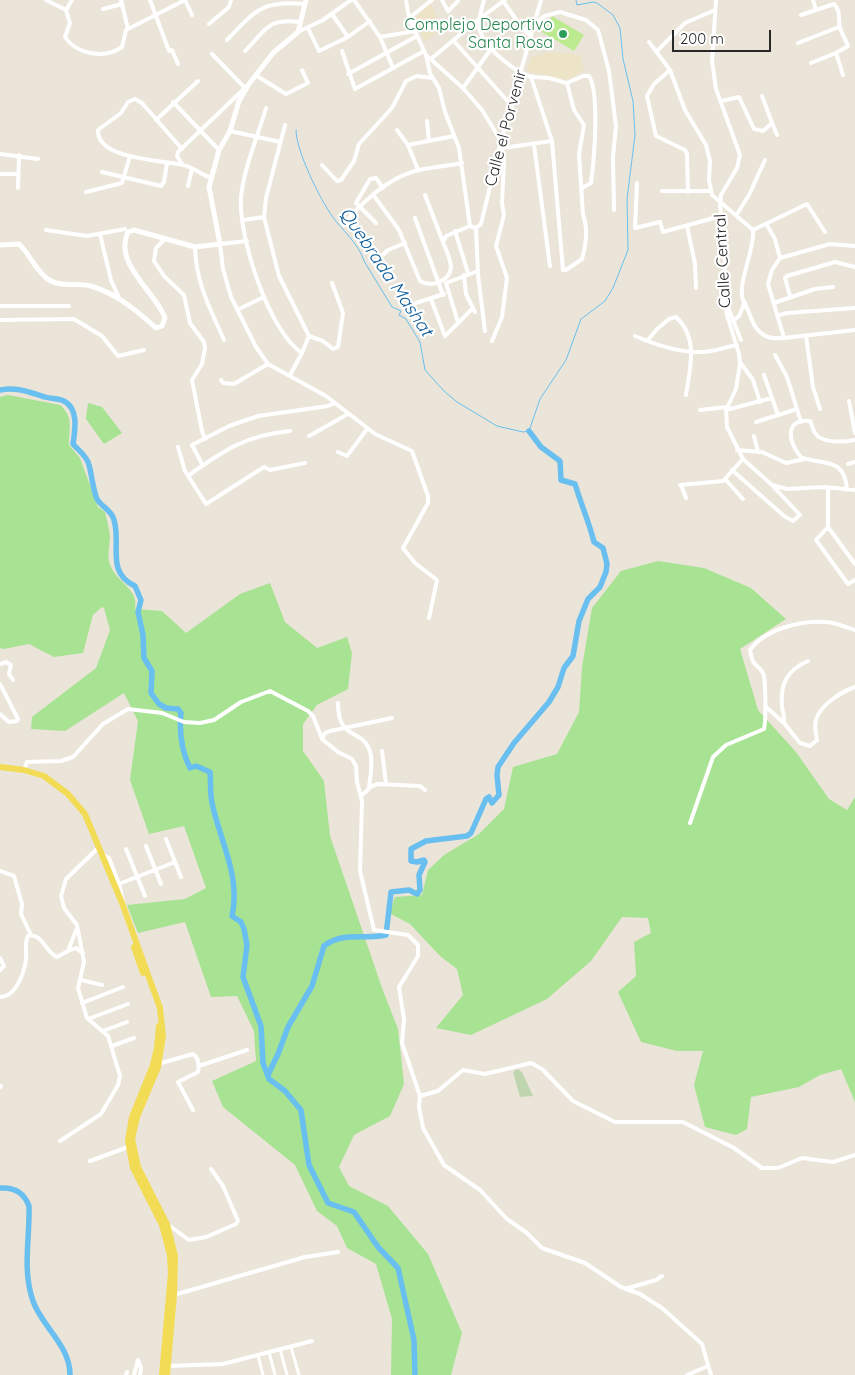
<!DOCTYPE html>
<style>
body{margin:0}
#map{position:relative;width:855px;height:1375px;overflow:hidden;background:#ebe4d8;font-family:Quicksand,sans-serif}
canvas{display:block}
.scale{position:absolute;left:672px;top:30px;width:99px;height:22px;box-sizing:border-box;border:2px solid #282828;border-top:0;padding-left:6px;font-size:15px;line-height:18px;white-space:nowrap;color:#282828;-webkit-text-stroke:4px #fff;paint-order:stroke}
</style>
<div id="map">
<canvas width="855" height="1375"></canvas>
<div class="scale">200 m</div>
</div>
<script>
const c = document.querySelector('canvas').getContext('2d');
c.lineJoin = 'round';
function paint(path, color) {
  c.fillStyle = color;
  c.fill(path, 'evenodd');
}
function trace(path, color, width, dash) {
  c.strokeStyle = color;
  c.lineWidth = width;
  c.lineCap = dash ? 'butt' : 'round';
  c.setLineDash(dash || []);
  c.stroke(path);
}
function drawText(font, color, halo, rows, align = 'center') {
  c.font = font + ' Quicksand,sans-serif';
  c.lineWidth = 4.5;
  c.setLineDash([]);
  c.textBaseline = 'middle';
  c.strokeStyle = halo;
  c.fillStyle = color;
  for (const [text, x, y, turn = 0] of rows) {
    c.save();
    c.translate(x, y);
    c.rotate((+turn || 0) * Math.PI / 180);
    c.textAlign = isNaN(turn) ? turn : align;
    if (halo) c.strokeText(text, 0, 0);
    c.fillText(text, 0, 0);
    c.restore();
  }
}
const education = new Path2D(`
 M431 3 441 29 425 42 415 17Z
 M552 52 581 55 584 70 567 80 526 71 531 57Z`);
const green = new Path2D(`
 M8 395 60 405C74 417 69 429 69 445L80 458 98 507 105 512C107 520 109 528 110 536 110 546 106 556 111 567 118 583 139 589 135 609L162 611 186 633 240 594 270 583 285 622 317 648 347 637 352 653 348 689 317 705 303 724V751L324 781 330 836 382 988 398 1029 404 1084 390 1116 354 1135 339 1167 349 1186 388 1206 428 1254 462 1333 451 1375H391L392 1319 376 1264 347 1248 337 1226 317 1211 295 1165 223 1107 212 1081 256 1061 254 1031 237 996 211 997 185 922 138 933 127 905 185 899 206 888 184 826 149 834 130 780 138 721 124 693 65 731 31 729 32 717 96 668 110 630 104 608 102 607 93 615 83 653 54 657 29 644 4 649 0 648V397Z
 M88 403 102 407 122 433 104 444 86 419Z
 M658 561 704 568 751 588 786 619 740 649 758 710 796 752 829 799 847 810 855 797V1102L841 1069 820 1075 799 1087 751 1097 747 1129 736 1135 705 1127 694 1085 703 1051H677L641 1042 618 992 636 976 634 942 651 933 648 918 622 917 591 961 547 999 471 1035 436 1028 463 995 457 969 440 956 410 924 389 913 395 897 422 895 428 870 444 855 479 834 504 809 513 767 557 754 579 712 582 667 592 608 621 571Z`);
const cemetery = new Path2D(`
 M517 1069 522 1072 533 1096 520 1097 513 1072Z`);
const pitch = new Path2D(`
 M552 16 584 35 574 51 542 32Z`);
const stream = new Path2D(`
 M296 130C296 151 320 199 332 216 342 230 359 244 364 261L392 307 401 311 399 315 406 319 420 342 425 370 444 391 457 402 497 426 523 432 529 431 540 399 566 360 581 319 605 301 613 288 628 250 627 199 635 135 633 101 623 59 620 28 613 15 597 3 593 2 577 5 576 0`);
const river = new Path2D(`
 M0 390C18 387 28 392 45 397 51 399 59 398 64 401 79 409 75 430 73 444 79 451 87 456 89 465 92 476 93 490 97 499 101 506 109 509 113 517 123 541 104 572 135 586L141 600 138 612 143 635 144 658 152 671 151 693 159 704 166 708 178 709 181 713C179 733 181 750 190 768L196 766 210 772C211 782 210 793 212 803 220 841 241 876 232 916L241 922 244 929 247 945 243 977 261 1026 263 1063 269 1079 285 1091 301 1110 309 1165 328 1203 354 1212 378 1247 398 1268 414 1340 415 1375
 M268 1075 278 1054 288 1027 312 986 324 946C343 931 365 940 386 935L391 892 409 890 417 894 420 890 419 875 425 862 424 860 417 862 411 861V849L426 841 467 836 471 833 486 799 489 797 492 803 499 795 497 775 498 767 514 743 549 702 558 687 564 668 573 656 579 621 588 599 600 587 606 572 607 564 603 548 594 542C589 522 581 504 575 484L561 480 560 461 541 447 529 431
 M0 1188C14 1187 24 1192 29 1206 30 1238 22 1270 33 1301 42 1327 70 1345 70 1375`);
const pedestrian = new Path2D(`
 M291 1347 299 1375
 M280 1349 287 1375
 M269 1352 275 1375
 M258 1355 263 1375`);
const minor = new Path2D(`
 M46 0 66 10 70 23 65 37C77 55 105 59 122 47L126 30 185 0
 M121 0 128 29
 M150 0 169 51 172 50 178 64
 M185 0 192 15
 M354 0 380 37 393 68
 M406 0 409 18 426 55 430 73 439 88 445 112 459 148 470 226 476 228 481 224 501 141 541 0
 M442 0 448 11 458 1
 M505 0 479 19C474 40 511 70 529 76 535 78 543 77 548 78 555 79 561 82 567 83L574 110 584 125 579 154 583 215C588 228 586 245 582 259L566 270
 M716 0 712 61 716 89 740 155 737 168 721 195 720 205 725 260 723 296 727 315 739 354 740 364 736 389 726 410 727 427 743 459 772 485 787 489 825 487 855 490
 M813 0 816 10
 M503 1 523 29 531 36
 M103 9 122 4
 M66 10 72 0
 M332 14 348 37
 M801 15 834 4C841 11 838 19 840 27 841 33 846 40 848 46L836 53 843 75
 M409 18 432 0
 M535 23 545 16 560 12 586 20 598 30 609 71 616 126 613 157 614 210
 M209 24 229 7 231 0
 M308 28 319 51 348 37 370 21
 M298 32 323 20 351 0
 M380 37 415 31
 M227 40C256 10 262 0 305 4
 M453 40 512 106
 M649 42 670 70 685 110 706 145 710 161 709 180 712 195 753 230 807 204 825 232
 M798 43 839 27
 M245 51C267 29 267 18 300 22
 M342 51 355 89 424 51
 M657 51 685 23 715 10
 M212 54 244 87
 M426 55 463 88 482 110 501 141 504 161 502 203 504 215 496 246 507 278 502 317 492 341
 M432 58 479 19 484 0
 M811 63 836 53
 M670 70 654 84 647 96 656 136 685 150 687 154 688 192
 M348 74 417 36
 M257 76 286 94 308 83 302 70
 M531 77 552 141 563 270
 M567 83 583 76H589C600 93 594 161 591 183L582 188
 M463 88 491 49
 M721 101 739 97 754 129 763 131 772 123 762 96
 M173 102 219 150
 M266 108C258 136 244 167 241 197 238 236 269 332 302 353L309 336 323 341 333 349 338 347 343 313 332 283
 M156 120 198 81
 M427 121 429 141
 M772 123 777 135
 M285 125 266 198 264 217 279 276 309 336
 M397 130 408 145 418 170
 M230 131 280 142
 M408 145 454 136
 M534 145 550 266
 M502 148 552 141
 M182 149 142 103 135 99 128 102 121 113 98 130C97 160 164 160 183 165 193 167 202 175 211 178
 M0 154 38 159
 M182 164 177 156 178 152 248 85
 M322 165 337 181 341 180 354 161 359 144 392 108 406 81 417 76 432 78
 M102 172 161 186 164 182 167 163
 M0 174H18
 M637 183 635 228 660 222 663 232 721 216
 M188 186 192 169
 M18 188 19 155
 M662 191H711
 M86 192 122 183 130 156
 M425 195 443 242
 M374 196 399 230 420 281C432 288 451 281 451 266 450 258 446 249 443 242L446 236 470 226
 M737 214 749 195 765 160
 M415 218 443 295
 M243 220 264 217
 M376 223 356 203 370 179 376 178 383 188
 M767 225 775 239 780 258 772 270 768 284 784 338 855 330
 M687 226 695 264 696 288
 M476 228 478 275 485 331
 M46 230 87 236 125 229
 M753 230C755 250 737 283 743 300 746 306 749 312 751 318 757 334 767 340 784 338
 M455 231 468 273
 M100 234 111 280 119 298
 M165 239 156 248 154 261 164 276 184 295 190 323 204 342 205 348 202 364 192 380 202 431 205 439
 M364 239 349 223V218C367 198 392 176 419 170 433 167 448 166 462 163
 M247 241 220 244 223 269 231 297 256 347 268 364 326 396 375 434 412 451 428 496V503L403 548 415 563 437 580 429 618
 M195 247C196 284 210 308 224 340
 M780 258 830 244 855 246
 M374 263 388 250 405 243
 M464 275 466 294 475 312
 M790 296 785 278 787 276 835 262 855 267
 M431 299 445 336 472 309
 M416 303 444 294
 M774 303 815 289 833 287
 M0 306H69
 M725 306 728 307 741 340
 M237 310 264 297
 M777 316 787 313 855 308
 M0 320 74 319 102 336 118 356 144 350
 M733 321 739 316 745 302
 M458 322 446 283 478 271
 M635 336C656 345 679 353 702 352 714 352 725 347 737 345
 M806 336 813 387 820 409
 M647 341 657 329 669 319 676 317C699 338 690 368 686 395
 M775 355 787 377 801 422
 M740 362 753 380 760 402
 M290 375 302 353
 M764 375 778 415
 M221 380 223 383 234 384 268 364
 M849 401 855 433
 M700 410 727 407
 M726 410 772 398
 M756 422 797 409
 M309 436 348 414
 M754 436 758 452
 M178 447 185 471 206 504 264 467 270 470 305 463
 M737 450 762 452 786 463 805 459
 M338 452 347 456 367 429
 M202 464 192 445 229 426 258 416 328 406 335 403
 M848 464 855 462
 M732 470 784 516 793 521 800 515 772 485
 M189 475C224 450 247 435 290 431
 M725 479 743 499
 M680 485 723 481 743 459
 M681 485 686 498
 M828 487V527L855 564
 M847 490C845 456 823 466 801 457 788 443 784 418 810 421 812 425 813 430 815 433 822 444 844 442 855 440
 M828 527 816 540 848 584 855 580
 M0 664 6 662 11 665 9 674 13 680
 M0 684 18 719 17 721 9 722 0 714
 M338 703C338 741 361 728 369 749 374 759 370 777 369 788
 M766 707 784 723 800 743 810 746 817 740C816 733 814 727 816 720 820 705 841 692 855 687
 M784 723C785 717 783 713 782 707 780 684 787 670 808 661
 M322 739 325 733 330 731 392 718
 M382 751 386 784
 M24 770 27 762 61 761 73 757 103 724 128 709 162 713 184 722 200 723 214 720 241 702 270 691 308 711 313 716 322 739 338 752 352 759 356 766 357 782 362 801 360 871 374 930 408 935 418 945V956L399 987 404 1019 402 1043 420 1096 419 1107 423 1128 444 1165 480 1190 507 1219 527 1233 542 1248 585 1263 621 1287 640 1294 662 1308 702 1344 711 1375
 M361 796 372 786 378 784 420 786 425 790
 M690 823 713 757 726 745 764 729C766 721 766 680 763 673 756 662 753 668 750 650 764 630 800 620 825 622 835 622 845 627 855 630
 M166 839 181 877
 M146 846 161 884
 M126 849 145 896
 M103 855 109 858 119 884 123 902
 M0 871 14 876 22 904 21 914 31 935
 M119 884 175 862
 M68 951 76 948 83 953
 M0 958 4 966 0 970
 M81 980 102 985
 M0 997C16 997 24 973 26 960 27 952 24 943 28 936 42 932 46 953 57 957L68 951 77 928
 M82 1003 123 987
 M88 1019 128 1004
 M103 1031 127 1022
 M112 1046 134 1038
 M158 1064 193 1054C199 1058 199 1066 198 1072L178 1082 193 1110
 M199 1066 247 1050
 M0 1087 1 1086
 M420 1096 438 1091 463 1070 485 1074 531 1063 542 1069 573 1101 615 1122H683L734 1148 762 1168H778L802 1158 833 1162 855 1155
 M60 1141 101 1114 118 1085 120 1076 108 1036 87 1018 78 988 84 962 77 925 64 908 61 896 66 879 97 849
 M90 1161 128 1147
 M167 1224 189 1240 206 1237 236 1224 238 1221 223 1186 211 1169
 M625 1289 656 1280 662 1276
 M174 1295 305 1257 338 1252
 M168 1366 223 1364 312 1341
 M126 1375 127 1372
 M134 1375 138 1360 141 1368 140 1375
 M687 1375 708 1366`);
const tertiary = new Path2D(`
 M0 245 19 244C30 254 36 272 49 280 62 288 78 282 91 286 117 294 136 310 156 328L162 326 165 318C156 292 113 264 128 232L134 230 195 247 220 244 209 187 219 150 230 131 239 101 249 84 273 53 298 32 306 0`);
const primary = new Path2D(`
 M0 767 24 770 44 776 68 794 85 814 122 903 160 1008 163 1036 158 1067 137 1117 132 1139 138 1167 167 1224 175 1256 174 1295 167 1375
 M134 947 143 973
 M159 1026 157 1048 153 1065 132 1117 128 1141 133 1168 162 1225 170 1255 171 1273 162 1375`);
const markers = [
 [563,34,5,"#2e9e5b"]
];
const leisureNames = [
 ["Complejo Deportivo",553,25],
 ["Santa Rosa",553,43]
];
const streetNames = [
 ["Calle el Porvenir",506,128,-75],
 ["Calle Central",723,261,-93]
];
const waterNames = [
 ["Quebrada Mashat",386,272,56]
];
paint(education, '#ede4c7');
paint(green, '#a7e393');
paint(cemetery, '#bed5af');
paint(pitch, '#bbea8f');
trace(stream, '#69bfef', 1);
trace(river, '#69bfef', 5.5);
trace(pedestrian, '#fff', 3);
trace(minor, '#fff', 4);
trace(tertiary, '#fff', 5);
trace(primary, '#f2dc56', 6);
for (const [x, y, r, color] of markers) {
  const dot = new Path2D();
  dot.arc(x, y, r, 0, 2 * Math.PI);
  c.fillStyle = color;
  c.fill(dot);
  trace(dot, '#fff', 2);
}
drawText('16px', '#27864d', '#fff', leisureNames, 'right');
drawText('16px', '#282828', '#fff', streetNames);
drawText('italic 18px', '#0b5a98', '#fff', waterNames);
</script>
